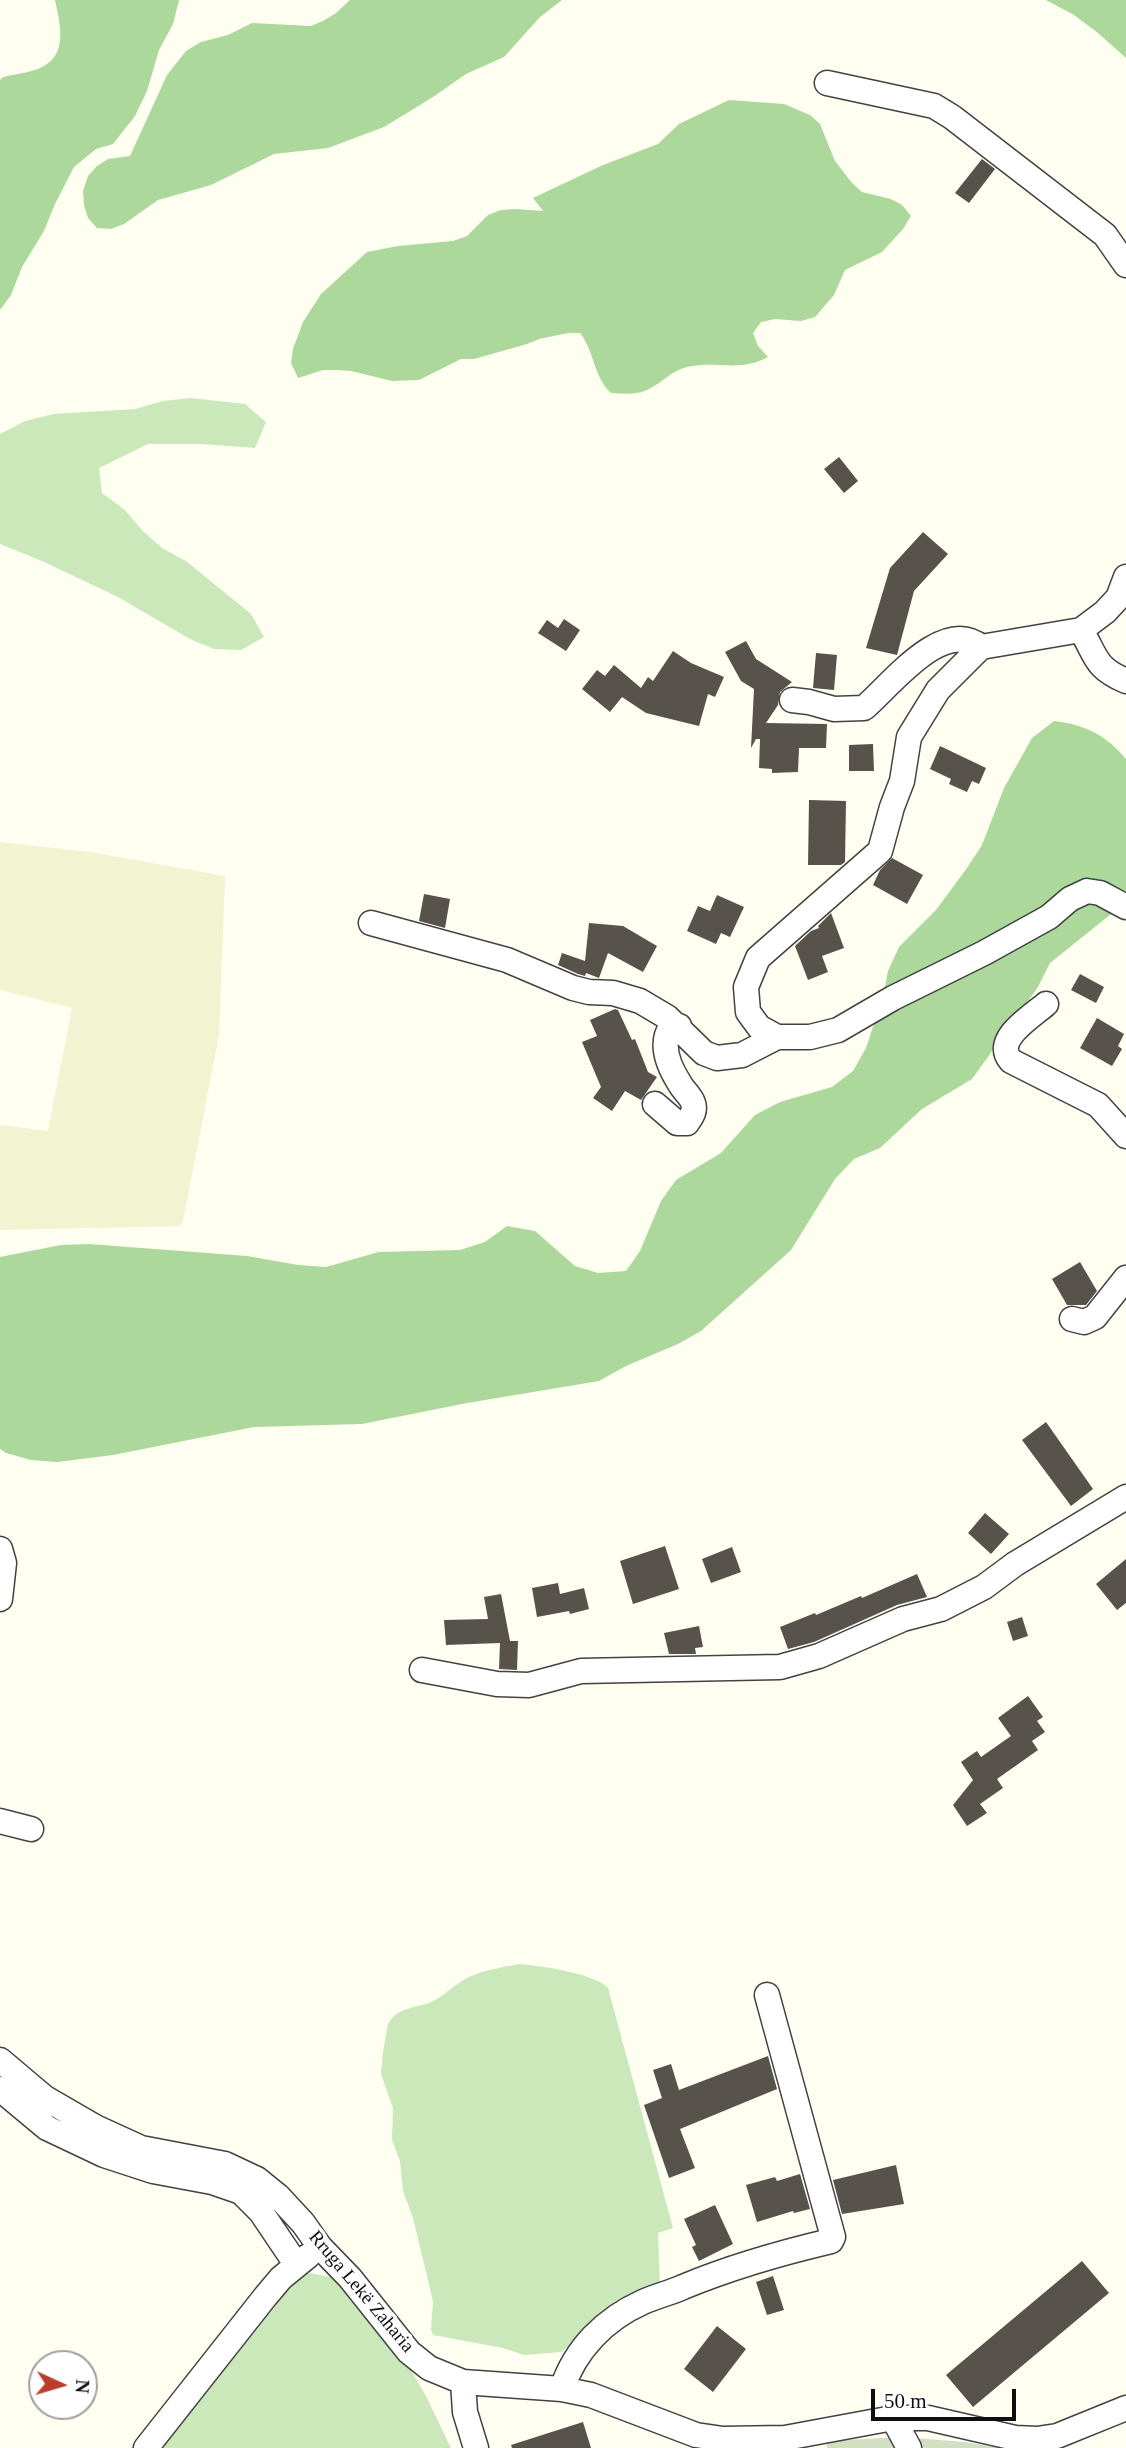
<!DOCTYPE html>
<meta charset="utf-8">
<style>
body{margin:0}
#map{position:relative;width:1126px;height:2448px;overflow:hidden;background:#fefef1;font-family:"Times New Roman",serif}
canvas{display:block}
.north{position:absolute;left:28px;top:2350px;width:70px;height:70px;box-sizing:border-box;background:#fff;border:2px solid #9f9f9f;border-radius:50%;rotate:94deg;font-size:19px;font-weight:700;line-height:28px;text-align:center;color:#0f0f0f}
.north::after{content:'';display:block;margin:auto;width:24px;height:32px;background:#bb3d2b;clip-path:polygon(50% 0,100% 100%,50% 72%,0 100%)}
.scale{position:absolute;left:871px;top:2389px;width:145px;height:32px;box-sizing:border-box;border:4px solid #0f0f0f;border-top:0;padding-left:9px;font-size:21px;line-height:24px;white-space:nowrap;color:#0f0f0f;-webkit-text-stroke:5px #fff;paint-order:stroke}
</style>
<div id="map">
<canvas width="1126" height="2448"></canvas>
<div class="north">N</div>
<div class="scale">50 m</div>
</div>
<script>
const c = document.querySelector('canvas').getContext('2d');
c.lineJoin = 'round';
function paint(path, color) {
  c.fillStyle = color;
  c.fill(path, 'evenodd');
}
function trace(path, color, width, dash) {
  c.strokeStyle = color;
  c.lineWidth = width;
  c.lineCap = dash ? 'butt' : 'round';
  c.setLineDash(dash || []);
  c.stroke(path);
}
function drawText(font, color, halo, rows, align = 'center') {
  c.font = font + ' "Times New Roman",serif';
  c.lineWidth = 7;
  c.setLineDash([]);
  c.textBaseline = 'middle';
  c.strokeStyle = halo;
  c.fillStyle = color;
  for (const [text, x, y, turn = 0] of rows) {
    c.save();
    c.translate(x, y);
    c.rotate((+turn || 0) * Math.PI / 180);
    c.textAlign = isNaN(turn) ? turn : align;
    if (halo) c.strokeText(text, 0, 0);
    c.fillText(text, 0, 0);
    c.restore();
  }
}
const farmland = new Path2D(`
 M0 842 90 852 225 876 219 1035 182 1226 0 1230V1125L48 1131 72 1008 0 990Z`);
const green = new Path2D(`
 M191 398 245 404 266 422 255 448 201 444H148L99 468 102 493 125 510 143 531 162 548 186 561 251 614 264 637 241 650 214 649 190 639 118 597 42 561 0 544V434L25 421 54 414 135 409 163 401Z
 M520 1964C541 1966 594 1973 608 1988L673 2228 658 2233 660 2288 579 2337 561 2352 524 2355 503 2348 433 2335 431 2329 433 2301 413 2218 403 2191 400 2161 392 2140 393 2108 381 2074 383 2052 388 2024C398 2005 419 2009 435 2000 446 1994 455 1984 467 1978 483 1970 503 1967 520 1964Z
 M310 2273 331 2277 403 2357 426 2396 451 2448H131L165 2404 292 2277Z`);
const forest = new Path2D(`
 M55 0H179L173 24 159 50 147 91 135 116 113 144 96 149 74 167 55 204 44 231 22 267 11 295 0 310V80L3 77C15 74 29 73 40 68 69 56 60 23 55 0Z
 M350 0H562L540 17 504 57 466 74 433 97 384 127 328 148 274 154 211 185 158 200 124 224 111 229 97 228 88 218 84 205 83 191 88 176 97 166 108 159 130 156 167 75 186 51 201 42 228 35 252 23 311 26 323 21 336 13Z
 M1046 0H1126V58L1098 33 1074 15Z
 M729 100 784 104 810 115 820 124 835 161 852 183 862 192 891 199 902 205 911 216 903 229 882 252 845 270 834 295 815 317 801 321 775 319 761 322 753 333 758 346 768 357C739 373 717 360 687 367 671 371 663 382 649 389 638 395 624 394 611 393 593 376 595 352 580 333H568L539 339 527 344 474 359H461L419 380 392 381 351 371 337 370H323L298 378 291 363 293 349 303 322 321 294 367 252 398 246 453 241 467 236 488 215 501 210 515 209 543 211 533 198 603 165 658 144 679 124Z
 M1054 721C1085 725 1105 734 1126 759V902L1050 963 1038 987 972 1079 922 1109 880 1148 854 1159 835 1179 791 1250 701 1331 678 1344 626 1366 599 1381 467 1403 362 1424 254 1427 113 1455 57 1462 31 1460 6 1453 0 1449V1257L61 1245 89 1244 247 1256 298 1265 326 1267 379 1252 460 1250 485 1242 507 1226 535 1231 575 1266 598 1273 626 1271 640 1251 661 1201 676 1180 721 1153 755 1115 780 1102 832 1087 853 1071 866 1048 883 997 888 971 899 947 936 910 967 868 982 845 1004 788 1032 738Z`);
const cemetery = new Path2D(`
 M902 2437 965 2442 999 2448H827V2441Z`);
const building = new Path2D(`
 M982 159 995 169 969 203 955 193Z
 M839 457 858 481 844 493 824 469Z
 M923 532 948 554 914 591 897 655 866 648 890 568Z
 M564 619 580 630 566 651 538 633 547 620 558 628Z
 M746 641 756 659 792 682 780 692 778 705 766 723 827 724 826 748H799L798 772 772 773V769L759 768 760 739H756L751 748 754 689 741 681 725 652Z
 M673 651 691 663 724 677 715 697 708 694 699 726 646 713 622 697 610 712 582 689 597 670 605 676 614 665 641 688 648 677 653 681Z
 M816 653 837 655 834 690 813 688Z
 M873 744 874 771H849V745Z
 M940 746 986 768 979 784 972 781 967 792 949 784 951 779 930 769Z
 M809 800 846 801 845 862 841 865H808Z
 M892 858 923 875 907 904 873 885 880 870Z
 M424 894 450 899 445 928 419 921Z
 M717 895 744 907 730 937 721 933 716 944 687 931 698 906 710 911Z
 M831 913 844 948 822 956 828 972 808 980 795 946 811 931 819 928 818 926Z
 M589 923 623 926 657 946 643 972 608 953 599 978 586 973 585 976 578 974 558 965 562 953 585 961Z
 M1080 974 1104 987 1096 1003 1071 990Z
 M615 1009 618 1010 632 1040 635 1039 648 1072 657 1077 641 1100 625 1091 612 1111 593 1098 601 1087 582 1042 597 1036 590 1020Z
 M1097 1018 1124 1034 1118 1046 1122 1049 1112 1066 1080 1048Z
 M1080 1262 1097 1291 1086 1305H1067L1052 1279Z
 M1046 1422 1093 1489 1071 1506 1022 1440Z
 M985 1513 1009 1534 991 1554 968 1533Z
 M665 1546 679 1589 633 1604 620 1561Z
 M732 1547 741 1572 711 1583 702 1559Z
 M1126 1559V1603L1117 1610 1096 1584Z
 M917 1574 927 1597 897 1605 814 1642 788 1649 780 1627 815 1613 816 1615 861 1596 862 1598Z
 M558 1583 560 1594 584 1588 589 1609 570 1614 569 1611 537 1617 532 1588Z
 M501 1594 510 1641H518L517 1670 499 1669 500 1643 446 1645 444 1620 488 1619 484 1597Z
 M1022 1617 1028 1636 1013 1641 1007 1622Z
 M699 1626 703 1647 695 1648 696 1654H669L664 1633Z
 M1028 1696 1043 1717 1037 1721 1045 1732 1032 1741 1038 1750 997 1779 1003 1788 980 1804 987 1813 967 1826 953 1805 973 1780 961 1762 977 1751 981 1757 1011 1736 998 1718Z
 M768 2056 777 2089 680 2129 695 2168 669 2178 644 2105 662 2098 653 2070 671 2064 679 2090Z
 M896 2165 904 2204 842 2214 833 2180Z
 M800 2174 810 2209 794 2213 793 2211 757 2222 746 2185 775 2177 777 2181Z
 M715 2205 733 2244 699 2261 692 2247 696 2245 684 2219Z
 M1082 2261 1109 2293 973 2407 946 2375Z
 M773 2276 784 2310 767 2315 756 2282Z
 M717 2326 746 2349 713 2392 684 2369Z
 M583 2422 591 2448H512L511 2445Z`);
const minor = new Path2D(`
 M827 83 934 106 952 117 1105 235 1126 265
 M1126 577 1118 598 1105 612 1081 630 981 647 938 690 909 737 902 781 892 807 880 851 758 958 746 987 748 1012 759 1027 777 1037H810L838 1030 893 998 984 953 1049 917 1070 899 1087 891 1100 893 1126 907
 M1081 630C1097 657 1094 667 1126 681
 M792 700 809 702 834 709 864 708C890 686 943 616 981 647
 M371 923 507 960 573 988 589 992 613 993 640 1001 667 1017 704 1053 717 1058 742 1055 777 1037
 M1046 1004C1031 1017 992 1040 1011 1061L1098 1105 1126 1136
 M655 1104 677 1123H687C691 1117 696 1111 693 1103 691 1096 683 1090 680 1084 669 1067 659 1045 671 1027L679 1026
 M1072 1319 1084 1322 1095 1317 1126 1278
 M0 1549 4 1563 0 1599
 M422 1670 497 1684 529 1685 581 1671 780 1667 819 1656 903 1619 941 1609 984 1587 1015 1564 1126 1497
 M0 1821 31 1829
 M0 2060 45 2098 95 2127 141 2148 225 2164 257 2179 278 2196 303 2223 320 2247 350 2278 409 2352 429 2368 463 2382 562 2389 591 2395 696 2435 723 2439 785 2438 893 2418H928L1015 2438 1037 2439 1057 2436 1126 2408
 M0 2089 47 2128 104 2155 153 2171 212 2182 241 2192 261 2212 296 2264
 M463 2382 465 2412 476 2448
 M562 2389C575 2349 605 2319 643 2302 656 2296 670 2293 683 2287 731 2267 780 2253 831 2241L833 2237 767 1995
 M893 2418 909 2448
 M146 2448 265 2297 281 2278 308 2256`);
const streetNames = [
 ["Rruga Lekë Zaharia",361,2292,50]
];
paint(farmland, '#f1f4d1');
paint(green, '#cbe8bb');
paint(forest, '#acd89b');
paint(cemetery, '#d1e0c2');
paint(building, '#57524b');
trace(minor, '#424242', 27);
trace(minor, '#fff', 24);
drawText('19px', '#0f0f0f', '#fff', streetNames);
</script>
